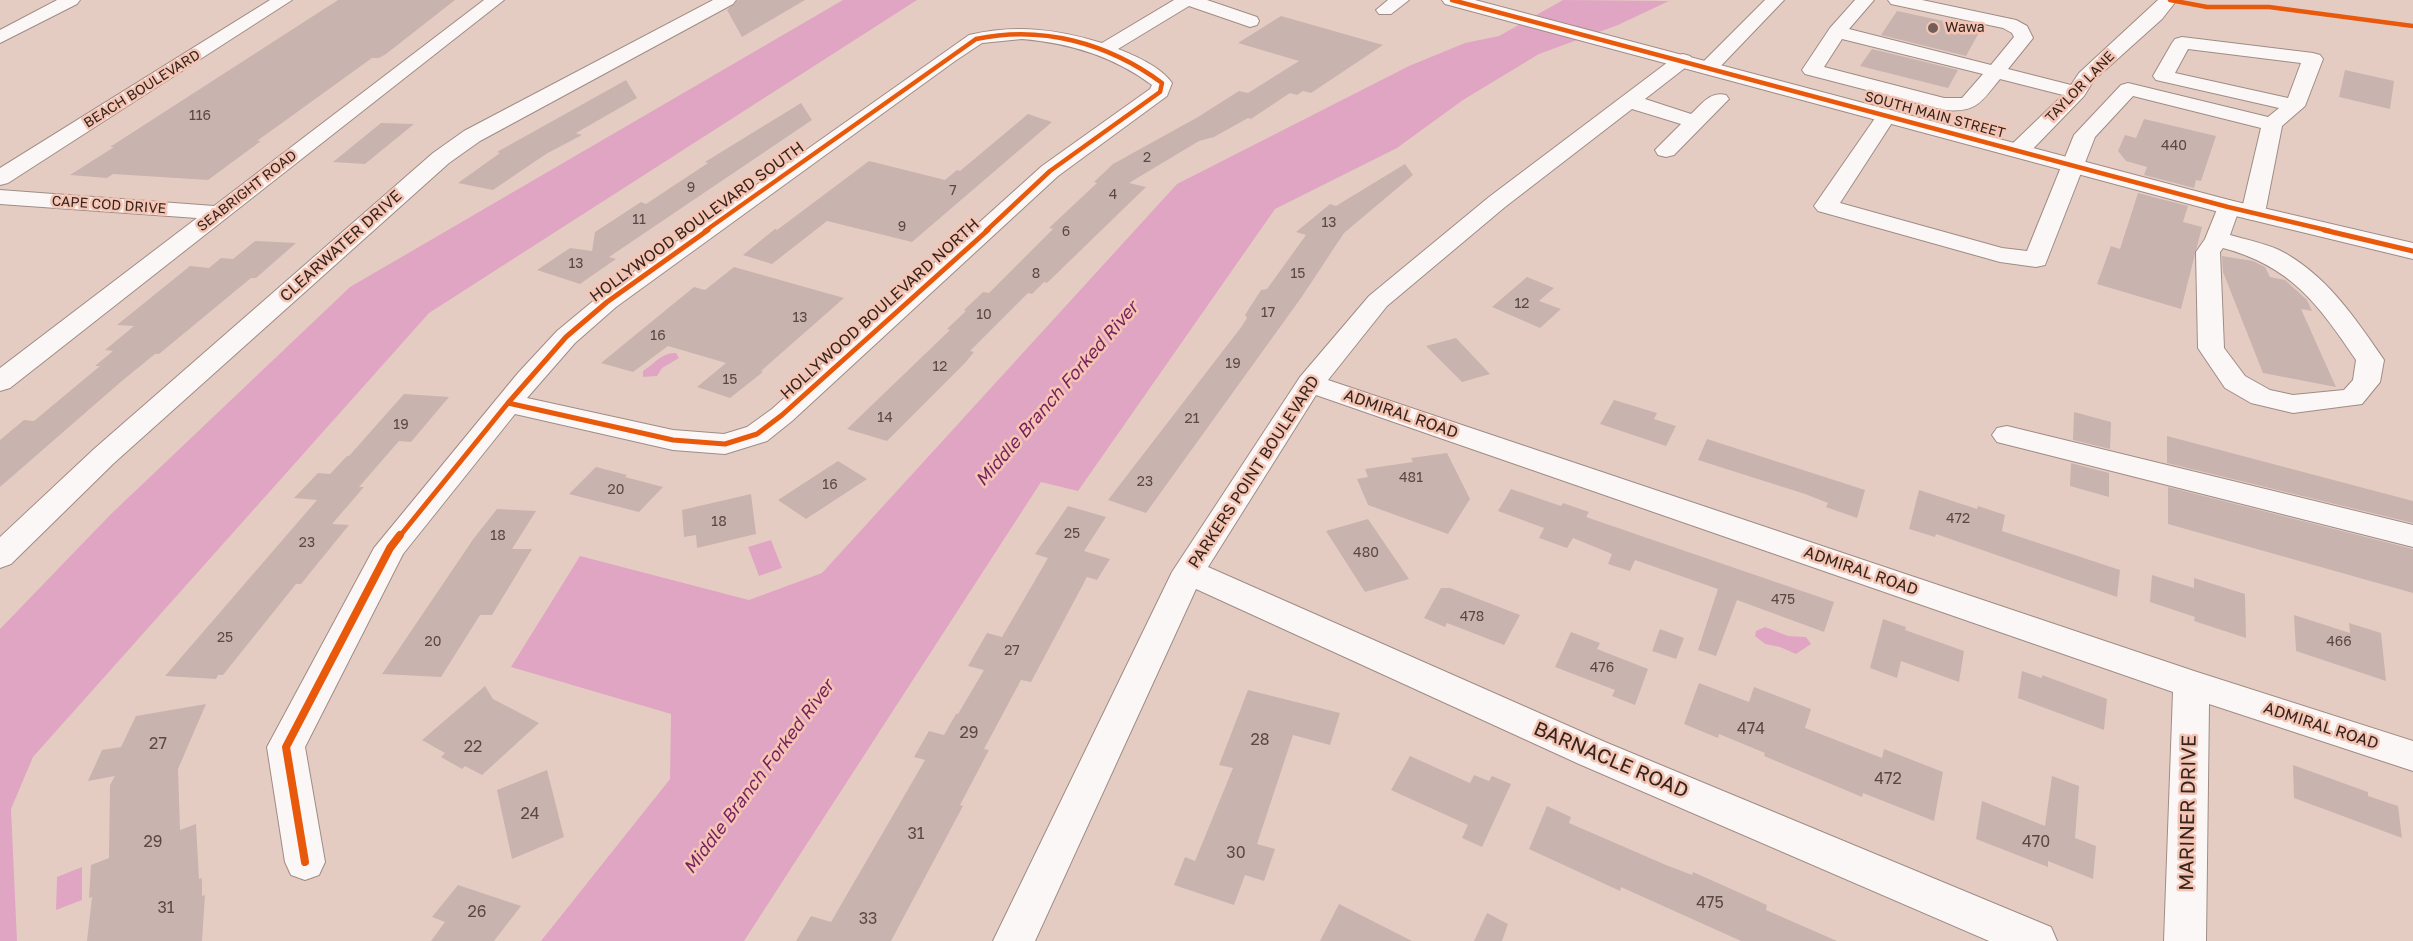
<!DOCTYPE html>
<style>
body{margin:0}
canvas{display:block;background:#e5ccc3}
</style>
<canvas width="2413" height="941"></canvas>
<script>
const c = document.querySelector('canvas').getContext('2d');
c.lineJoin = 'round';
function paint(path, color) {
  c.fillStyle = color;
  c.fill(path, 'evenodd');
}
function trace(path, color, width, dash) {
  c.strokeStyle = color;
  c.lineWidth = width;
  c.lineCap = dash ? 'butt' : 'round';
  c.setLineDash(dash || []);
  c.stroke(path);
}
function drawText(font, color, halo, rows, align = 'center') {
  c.font = font + ' "Golos Text",sans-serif';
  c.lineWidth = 5;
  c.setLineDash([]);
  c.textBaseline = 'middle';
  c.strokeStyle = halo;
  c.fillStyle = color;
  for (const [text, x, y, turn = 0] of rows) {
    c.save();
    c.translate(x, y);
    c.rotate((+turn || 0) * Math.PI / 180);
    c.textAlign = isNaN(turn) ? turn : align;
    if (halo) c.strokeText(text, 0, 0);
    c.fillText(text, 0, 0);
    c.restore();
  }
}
const water = new Path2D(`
 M843 0H917L429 313 33 757 11 809 17 941H0V629L111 514 350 287Z
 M1563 0 1669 1 1618 25 1539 54 1463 100 1397 148 1275 209 1078 491 1041 482 744 941H541L670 779 671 714 511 667 580 556 749 600 822 573 1177 184 1409 66 1465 43 1499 36Z
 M676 353 679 358 662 368 657 376 643 377V371C654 364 662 352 676 353Z
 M771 540 782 568 759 576 748 547Z
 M1765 627 1788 636 1806 637 1811 644 1796 654 1780 647 1765 644 1755 636 1756 631Z
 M82 867V900L56 910 57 877Z`);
const building = new Path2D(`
 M338 0H455L386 54 379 58H372L257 141H261L208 180 113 174 107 178 70 175 114 147H110Z
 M738 0H805L742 37 727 10Z
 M1897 11 1981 29 1966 56 1881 35Z
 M1281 16 1383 45 1311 93 1303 91 1297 95 1290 93 1251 119 1248 118 1214 137 1199 141 1129 183 1146 187 1047 283 1044 282 1032 294 1028 293 970 351 974 352 965 363 887 441 847 429 950 330 947 329 966 311 964 310 983 292 989 293 1053 229 1049 228 1097 183 1094 182 1113 164 1198 117 1239 91 1248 93 1299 61 1238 43Z
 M1872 49 1958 70 1948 88 1860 66Z
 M2345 70 2394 81 2390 109 2339 97Z
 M626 80 637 98 576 133 582 135 546 154 493 190 458 183 500 153 497 152Z
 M801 103 812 120 609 257 616 259 580 284 537 270 570 248 592 251 595 232 641 202 646 204 708 163 705 162Z
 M1028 114 1052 122 912 242 827 221 772 264 743 255 775 229 777 230 869 161 945 180 957 170 960 171Z
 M2144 119 2216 136 2201 181 2196 180 2194 188 2144 175 2147 167 2126 161 2118 151 2125 135 2136 138Z
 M381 123 414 124 365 164 333 162Z
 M1405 164 1413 175 1344 233 1301 298 1146 513 1108 500 1242 326 1247 318 1245 315 1261 290 1267 289 1306 235 1296 232 1330 204 1336 206Z
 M2138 193 2188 206 2183 222 2202 227 2181 309 2097 284 2111 246 2120 249Z
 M255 241 296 243 256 278H251L159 354H155L123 380 0 487V440L24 420 34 421 100 366H95L113 351 105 350 134 326 117 325 190 266 209 268 221 258 233 259Z
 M2222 256 2253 261 2265 267 2270 277 2285 280 2307 300 2312 311 2301 309 2336 387 2263 373 2223 272Z
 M734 267 844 298 761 371 763 372 730 398 697 387 726 363 668 346 633 372 601 363 694 287 705 290Z
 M1527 277 1554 288 1539 301 1561 309 1540 328 1492 307Z
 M1456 338 1490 374 1462 382 1426 346Z
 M404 394 449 397 411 442 399 441 359 487H364L332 524 349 525 301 584H296L223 675H218L216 679 165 676 317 500 294 498 318 473 330 474 347 456H349Z
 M1614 400 1657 413 1654 419 1676 426 1666 446 1600 424Z
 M2074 412 2111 422 2110 449 2073 440Z
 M2167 436 2413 501V523L2167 463Z
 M1707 439 1865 490 1857 518 1826 507 1828 503 1805 494 1698 460Z
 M1447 453 1470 499 1448 534 1368 505 1357 479 1368 477 1365 469 1413 462 1411 458Z
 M838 461 867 479 806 519 778 500Z
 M2071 463 2109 473V497L2070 486Z
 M596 467 627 475 625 477 663 487 639 512 569 494Z
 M2168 487 2413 549V593L2168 524Z
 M1511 489 1561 506 1563 503 1589 512 1586 517 1834 602 1824 632 1737 600 1716 656 1698 650 1718 589 1635 560 1630 571 1608 564 1612 554 1573 538 1567 548 1539 538 1544 528 1498 511Z
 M1919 490 1977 509 1978 506 2005 515 2002 531 2120 570 2117 597 1936 534 1935 537 1909 529Z
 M751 494 756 534 697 548 696 535 684 537 682 510Z
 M1068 506 1106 517 1084 551 1110 559 1097 580 1087 577 1031 682 1021 680 984 749 989 750 960 805 963 806 891 941H796L811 916 831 922 925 760 914 757 929 731 944 735 956 714H958L984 670 968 666 987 633 1002 637 1048 558 1035 554Z
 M497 509 536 511 512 549H532L492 615H480L441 677 382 674 474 538Z
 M1368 519 1409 579 1365 592 1326 531Z
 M2152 575 2194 588V578L2245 594 2246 638 2194 621 2195 617 2150 602Z
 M1441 588H1450L1520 615 1504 645 1447 623 1445 627 1424 618Z
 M2294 615 2350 633 2349 623 2381 633 2386 681 2296 651Z
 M1883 619 1906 627 1905 630 1964 651 1959 682 1901 661 1897 678 1870 668Z
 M1660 629 1684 638 1676 659 1652 651Z
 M1571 632 1600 643 1597 649 1648 669 1635 705 1612 696 1615 690 1555 667Z
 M2022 671 2042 678V675L2107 699 2104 730 2018 698Z
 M1699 683 1749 702 1754 687 1811 709 1805 728 1882 758 1884 749 1943 772 1934 821 1863 793 1862 797 1764 756 1765 753 1719 734 1718 738 1684 724Z
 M485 686 493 699 539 723 482 775 465 766 462 769 441 757 445 753 422 740Z
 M1248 690 1340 713 1330 745 1293 735 1257 844 1275 849 1264 881 1245 875 1234 905 1174 885 1185 857 1195 861 1233 768 1219 765Z
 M206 704 178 769 180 830 196 824 199 879 202 878V896L205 895 202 941H87L92 897 89 898 91 865 109 858 110 785 115 776 88 781 102 750 121 747 136 716Z
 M1410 756 1470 783 1474 775 1489 781 1492 776 1511 784 1482 847 1462 838 1468 825 1391 790Z
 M2293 765 2368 792V796L2398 806 2402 838 2294 798Z
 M547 770 564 837 512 859 497 790Z
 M2052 776 2079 786 2075 838 2096 846 2093 879 2048 861V867L1976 839 1982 801 2045 826Z
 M1547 806 1571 817 1569 823 1666 865 1692 875 1693 872 1767 905 1766 910 1837 941H1741L1621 887 1620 891 1529 849Z
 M458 885 521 906 494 941H431L445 922 432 917Z
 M1339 904 1412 941H1320Z
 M1487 913 1508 924 1502 941H1474Z`);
const minor = new Path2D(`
 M57 0H80L77 4 0 43V30Z
 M270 0H292L8 183 0 185V168Z
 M484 0H504L10 388 0 391V368L197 218 0 204V190L214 206Z
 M713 0H736L733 4 480 141 449 163 114 463 11 564 0 568V537L94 449 433 153 464 131Z
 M1174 0H1207L1257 17 1259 21 1257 25 1250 27 1189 6 1118 49C1136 56 1161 67 1172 83L1167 96 1058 176 792 421 767 441 725 454 673 450 515 414 403 554 305 747 325 862 319 875 305 880 291 875 285 862 267 747 374 548 518 373 557 331 598 297 969 35C1015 24 1057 29 1102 43ZM1022 39C1070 43 1113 56 1152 85L1150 89 1042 166 772 409 747 427 724 434 673 430 527 398 575 343 616 307 955 61 982 43Z
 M1388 0H1409L1391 14H1379L1376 10Z
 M1765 0H1784L1716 71H1702L1699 67 1702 63Z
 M1855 0H1874L1849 29 1991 65 2014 37 2012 33 2003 28 1891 4 1888 0H1922L2016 20 2027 26 2033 38 2008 69 2071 85 2079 73 2158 0H2177L2162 19 2094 80 2084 96 2027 155 2019 157 2011 155 2008 150 2011 145 2063 95 2000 79C1981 102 1977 113 1944 110L1805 74 1802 70 1830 28ZM1842 39 1983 74 1962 98H1944L1824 67Z
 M2182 37 2313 53 2320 55 2323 59 2305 106 2282 126 2265 213 2261 218 2253 220 2245 218 2241 213 2261 128 2133 96 2095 137 2045 265 2036 267 2000 262 1818 211 1814 206 1880 111 1887 109 1894 111 1897 115 1840 203 2002 248 2027 251 2074 135 2121 85 2128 83 2268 117 2279 108 2156 80 2153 76 2172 43 2175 39ZM2188 49 2301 63 2288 98 2175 73Z
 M1683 54 1690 56 1693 60 1690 64 1645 99 1691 114C1702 104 1710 91 1726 95L1729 99 1674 155 1666 157 1658 155 1655 150 1681 124 1632 109 1505 207 1387 306 1328 380 2197 672 2413 741V771L2209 704 2206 941H2164L2173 692 1316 395 1208 567 1605 742 2051 927 2057 941H1989L1579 764 1196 589 1035 941H993L1172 572 1300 377 1369 296 1489 197 1676 56Z
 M2228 200 2236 202 2240 207 2230 235C2247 240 2264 243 2279 250 2325 273 2356 319 2384 360L2380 382 2362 404 2293 413 2251 403 2225 388 2198 348 2196 252 2205 239 2220 202ZM2223 248C2291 266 2318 304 2356 360L2353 380 2344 390 2293 395 2270 390 2245 376 2224 348 2220 252Z
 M2007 426 2413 525V547L1997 442 1992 435 1997 428Z`);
const highway = new Path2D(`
 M1442 0H1475L2233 201 2413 243V259L2219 212 1445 4Z`);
const cyclewayFar2 = new Path2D(`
 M1452 0 2228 207 2330 231
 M2170 0 2207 7H2269L2413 26
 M705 231 976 39C1042 25 1108 43 1162 83L1160 92 1050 171 986 231`);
const cyclewayFar1 = new Path2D(`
 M2324 230 2413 251
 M508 403 673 440 725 444 757 434 782 415 988 230
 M508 403 566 337 607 302 708 230
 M399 537 508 403`);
const cycleway = new Path2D(`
 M305 862 286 747 390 548 400 535`);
const markers = [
 [1933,28,6,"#735f57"]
];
const farPoinames = [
 ["Wawa",1945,28]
];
const farStreetnames = [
 ["TAYLOR LANE",2080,87,-46],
 ["BEACH BOULEVARD",142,89,-32],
 ["SOUTH MAIN STREET",1935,115,15],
 ["SEABRIGHT ROAD",247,191,-38],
 ["CAPE COD DRIVE",109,205,4]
];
const numberNames = [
 ["116",200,116],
 ["440",2174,146],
 ["2",1147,158],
 ["9",691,188],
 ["7",953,191],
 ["4",1113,195],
 ["11",639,220],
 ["13",1329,223],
 ["9",902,227],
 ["6",1066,232],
 ["13",576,264],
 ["8",1036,274],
 ["15",1298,274],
 ["12",1522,304],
 ["17",1268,313],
 ["10",984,315],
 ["13",800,318],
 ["16",658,336],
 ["19",1233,364],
 ["12",940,367],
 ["15",730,380],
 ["14",885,418],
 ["21",1192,419],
 ["19",401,425],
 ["481",1411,478],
 ["23",1145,482],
 ["16",830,485],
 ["20",616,490],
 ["472",1958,519],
 ["18",719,522],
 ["25",1072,534],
 ["18",498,536],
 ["23",307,543],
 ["480",1366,553],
 ["475",1783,600],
 ["478",1472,617],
 ["25",225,638],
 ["20",433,642],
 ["466",2339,642],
 ["27",1012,651],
 ["476",1602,668]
];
const streetNames = [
 ["HOLLYWOOD BOULEVARD SOUTH",697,222,-36],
 ["CLEARWATER DRIVE",341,246,-42],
 ["HOLLYWOOD BOULEVARD NORTH",880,309,-42],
 ["ADMIRAL ROAD",1401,414,19],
 ["PARKERS POINT BOULEVARD",1254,472,-57],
 ["ADMIRAL ROAD",1861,571,19],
 ["ADMIRAL ROAD",2321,726,18]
];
const nearNumbernames = [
 ["474",1751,729],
 ["29",969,733],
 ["28",1260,740],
 ["27",158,744],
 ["22",473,747],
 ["472",1888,779],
 ["24",530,814],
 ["31",916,834],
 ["29",153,842],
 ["470",2036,842],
 ["30",1236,853],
 ["475",1710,903],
 ["31",166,908],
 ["26",477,912],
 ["33",868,919]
];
const waterNames = [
 ["Middle Branch Forked River",1057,394,-49],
 ["Middle Branch Forked River",759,777,-53]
];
const nearStreetnames = [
 ["BARNACLE ROAD",1611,760,23],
 ["MARINER DRIVE",2188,813,-89]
];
paint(water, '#e1a5c4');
paint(building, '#c8b3af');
trace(minor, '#9f8c85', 2);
trace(highway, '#9f8c85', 2);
paint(minor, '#fbf7f6');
paint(highway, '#fbf7f6');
trace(cyclewayFar2, '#e8590c', 4.5);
trace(cyclewayFar1, '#e8590c', 5);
trace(cycleway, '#e8590c', 8);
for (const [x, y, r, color] of markers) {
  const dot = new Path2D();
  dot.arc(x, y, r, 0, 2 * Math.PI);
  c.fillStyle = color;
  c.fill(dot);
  trace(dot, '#f4c5b4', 2);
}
drawText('14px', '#35241d', '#f4c5b4', farPoinames, 'left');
drawText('14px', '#35241d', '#f4c5b4', farStreetnames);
drawText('14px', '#5a4842', null, numberNames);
drawText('16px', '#35241d', '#f4c5b4', streetNames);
drawText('16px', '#5a4842', null, nearNumbernames);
drawText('italic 18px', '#761f5e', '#f4c5b4', waterNames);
drawText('20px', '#35241d', '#f4c5b4', nearStreetnames);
</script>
